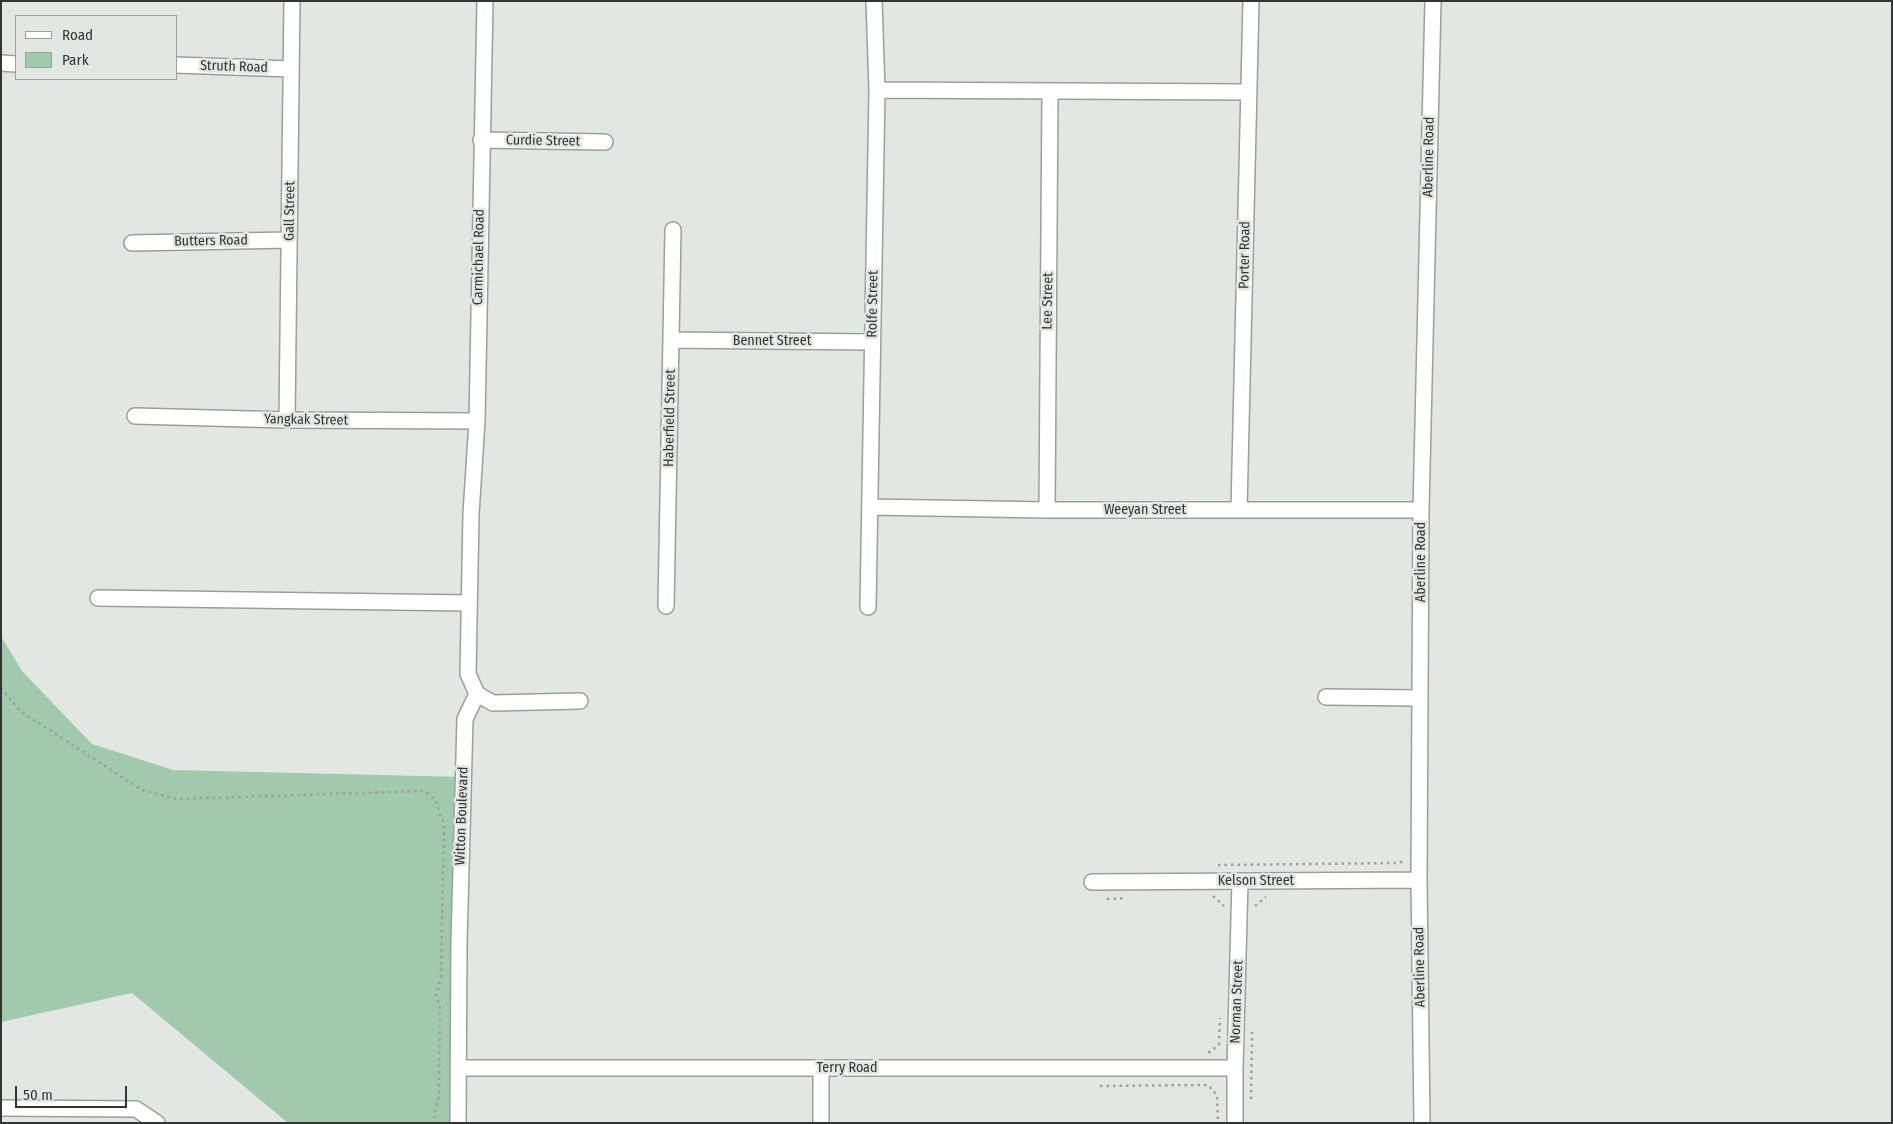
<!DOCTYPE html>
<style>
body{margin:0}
#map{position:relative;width:1893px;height:1124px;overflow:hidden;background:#e2e7e3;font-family:"Fira Sans Condensed",sans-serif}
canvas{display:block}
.frame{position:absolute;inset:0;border:2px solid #333534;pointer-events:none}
.legend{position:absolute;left:15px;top:15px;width:162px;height:65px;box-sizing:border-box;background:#e2e7e3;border:1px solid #9ca09d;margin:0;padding:6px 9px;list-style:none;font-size:15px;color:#333534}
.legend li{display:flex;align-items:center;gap:10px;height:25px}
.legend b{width:25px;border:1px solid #9ca09d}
.scale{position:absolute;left:15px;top:1086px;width:112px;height:22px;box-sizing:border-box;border:2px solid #333534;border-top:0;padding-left:6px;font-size:15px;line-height:18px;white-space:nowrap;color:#333534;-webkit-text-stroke:4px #e2e7e3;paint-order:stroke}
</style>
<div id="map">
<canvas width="1893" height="1124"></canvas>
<div class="frame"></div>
<ul class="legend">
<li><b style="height:6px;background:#fff"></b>Road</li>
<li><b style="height:14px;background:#a1caad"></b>Park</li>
</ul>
<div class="scale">50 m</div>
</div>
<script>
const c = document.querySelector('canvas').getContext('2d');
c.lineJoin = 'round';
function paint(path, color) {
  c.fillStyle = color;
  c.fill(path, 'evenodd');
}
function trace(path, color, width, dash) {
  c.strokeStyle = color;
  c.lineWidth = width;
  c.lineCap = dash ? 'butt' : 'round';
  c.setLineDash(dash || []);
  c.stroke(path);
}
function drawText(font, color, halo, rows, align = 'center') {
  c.font = font + ' "Fira Sans Condensed",sans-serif';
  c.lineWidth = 5;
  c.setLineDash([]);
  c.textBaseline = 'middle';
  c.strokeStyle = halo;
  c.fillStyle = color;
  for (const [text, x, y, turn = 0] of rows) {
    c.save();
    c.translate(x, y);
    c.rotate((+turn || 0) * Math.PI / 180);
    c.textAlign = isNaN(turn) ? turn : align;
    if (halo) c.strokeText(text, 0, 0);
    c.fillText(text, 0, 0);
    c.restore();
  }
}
const green = new Path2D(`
 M1 636 22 671 92 744 173 770 464 777 458 1123H288L132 993 1 1022Z`);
const path = new Path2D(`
 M1 688 20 711 142 790 177 799 425 791 434 799 438 805 440 815 444 823 441 976 436 997 440 1005 439 1097C435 1107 433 1113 436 1123
 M1218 865 1398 863 1405 861
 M1213 896 1224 906
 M1107 899 1125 898
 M1255 906 1266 897
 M1208 1052H1210L1219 1044 1220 1018
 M1100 1086 1208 1085 1217 1095 1218 1123
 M1251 1099 1252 1032`);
const minor = new Path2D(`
 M1 63 16 64
 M176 65 291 69
 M877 90 1249 92
 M481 140 605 142
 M132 243 289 240
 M671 340 872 342
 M135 416 287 420 477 421
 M287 420 292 1
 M870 507 1047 510H1421
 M1047 510 1050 91
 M1239 510 1251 1
 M98 598 469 603
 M666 606 673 230
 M868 607 877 90 874 1
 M477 694 493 703 580 701
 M1326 697 1420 698
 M1092 882 1419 880
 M458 1068H1235
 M1 1108 136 1109 157 1123
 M458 1123 459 943 465 719 477 694 468 674 471 514 477 421 485 1
 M821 1123V1068
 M1235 1123V1068L1240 881
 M1422 1123 1419 880 1421 510 1433 1`);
const streetNames = [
 ["Struth Road",234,67,2],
 ["Curdie Street",543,141,1],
 ["Aberline Road",1429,157,-89],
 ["Gall Street",290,211,-89],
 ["Butters Road",211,241,-1],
 ["Porter Road",1245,255,-89],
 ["Carmichael Road",479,257,-89],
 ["Lee Street",1048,301,-89],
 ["Rolfe Street",873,304,-89],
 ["Bennet Street",772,341],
 ["Haberfield Street",670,418,-89],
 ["Yangkak Street",306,420,1],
 ["Weeyan Street",1145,510],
 ["Aberline Road",1421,562,-90],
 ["Witton Boulevard",462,816,-88],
 ["Kelson Street",1256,881],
 ["Aberline Road",1420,967,-91],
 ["Norman Street",1237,1002,-88],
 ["Terry Road",847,1068]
];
paint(green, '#a1caad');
trace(minor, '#9a9f9b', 18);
trace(path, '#9ca09d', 2.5, [2.5, 4]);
trace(minor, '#fff', 15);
drawText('14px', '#333534', '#e2e7e3', streetNames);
</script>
